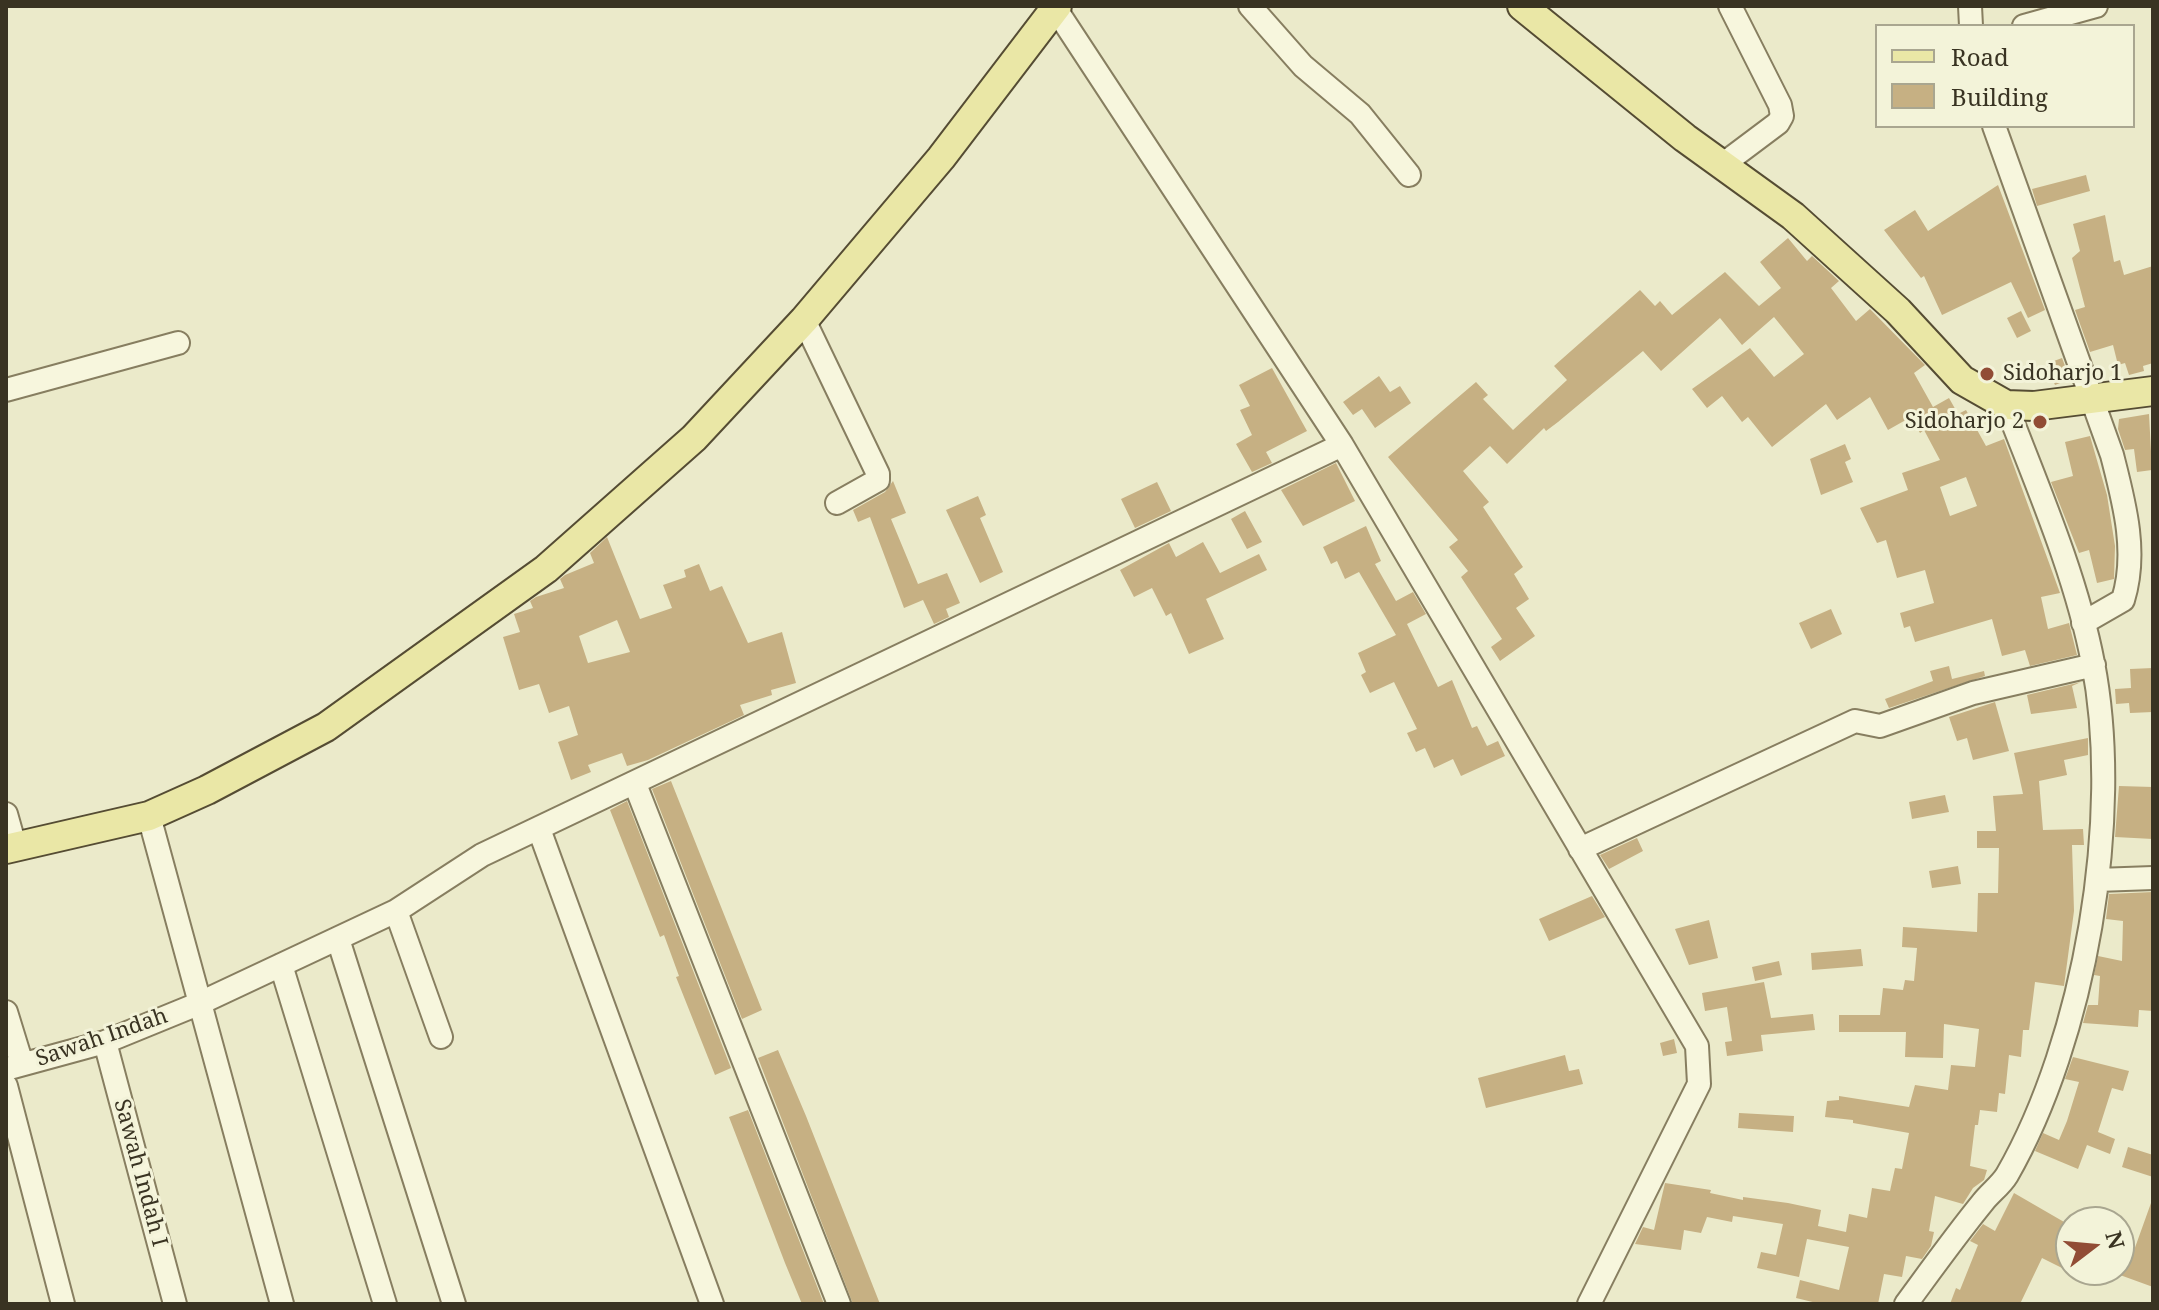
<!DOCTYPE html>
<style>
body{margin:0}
#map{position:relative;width:2159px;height:1310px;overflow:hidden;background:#ebeaca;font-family:"Noto Serif",serif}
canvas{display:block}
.frame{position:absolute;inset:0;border:8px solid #393322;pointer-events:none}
.legend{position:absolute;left:1875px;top:24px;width:260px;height:104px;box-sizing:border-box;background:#f3f3d9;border:2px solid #a9a690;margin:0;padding:10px 14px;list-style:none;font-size:24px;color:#393322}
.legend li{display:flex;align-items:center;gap:16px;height:40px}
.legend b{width:40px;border:2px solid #a9a690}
.north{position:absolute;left:2055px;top:1206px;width:80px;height:80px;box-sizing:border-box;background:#f3f3d9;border:2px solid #a9a690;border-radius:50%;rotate:74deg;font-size:22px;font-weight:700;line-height:32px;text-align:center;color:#393322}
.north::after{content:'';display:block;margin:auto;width:28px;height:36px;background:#914c35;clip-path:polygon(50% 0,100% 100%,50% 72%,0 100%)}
</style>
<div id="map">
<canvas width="2159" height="1310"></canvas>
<div class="frame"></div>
<ul class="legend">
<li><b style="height:10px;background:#eae7a6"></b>Road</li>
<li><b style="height:22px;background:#c6b083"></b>Building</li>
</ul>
<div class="north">N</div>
</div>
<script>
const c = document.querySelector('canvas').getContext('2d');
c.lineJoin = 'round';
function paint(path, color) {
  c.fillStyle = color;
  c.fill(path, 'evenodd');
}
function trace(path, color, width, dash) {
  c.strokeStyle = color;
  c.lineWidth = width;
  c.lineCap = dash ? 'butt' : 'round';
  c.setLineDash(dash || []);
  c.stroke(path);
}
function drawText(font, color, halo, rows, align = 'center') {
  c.font = font + ' "Noto Serif",serif';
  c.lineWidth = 6;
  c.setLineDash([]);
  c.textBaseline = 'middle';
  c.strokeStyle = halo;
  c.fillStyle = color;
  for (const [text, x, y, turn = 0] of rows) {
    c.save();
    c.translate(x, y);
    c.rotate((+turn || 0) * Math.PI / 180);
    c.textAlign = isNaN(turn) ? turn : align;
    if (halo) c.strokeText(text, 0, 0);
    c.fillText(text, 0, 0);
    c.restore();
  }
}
const building = new Path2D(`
 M2086 175 2090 191 2037 206 2032 189Z
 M1998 185 2045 310 2028 318 2011 282 1942 315 1924 276 1921 278 1884 230 1915 210 1928 231Z
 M2105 215 2114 262 2120 260 2124 275 2153 266V363L2143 366 2144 371 2129 375 2125 363 2118 365 2113 345 2090 352 2075 310 2085 307 2072 258 2080 251 2073 224Z
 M1788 238 1807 261 1812 256 1839 281 1831 288 1856 321 1870 309 1925 365 1914 373 1933 407 1949 398 1958 414 1966 410 1986 446 2004 439 2060 593 2041 597 2048 629 2069 623 2077 655 2030 666 2025 650 2002 656 1992 619 1915 642 1910 626 1904 628 1900 613 1934 603 1925 570 1897 578 1886 540 1877 543 1860 508 1908 490 1902 473 1940 460 1924 430 1920 433 1911 417 1888 430 1870 397 1837 420 1826 404 1772 447 1748 417 1742 422 1722 396 1707 408 1692 389 1750 348 1774 377 1804 354 1774 317 1742 345 1720 318 1661 371 1643 351 1558 422 1546 431 1544 428 1507 464 1490 446 1463 471 1489 502 1483 507 1523 567 1514 574 1529 599 1516 608 1535 636 1500 661 1491 647 1502 639 1461 577 1468 571 1449 547 1458 540 1388 457 1476 382 1488 395 1483 399 1513 430 1567 380 1554 366 1640 290 1655 306 1660 301 1672 315 1725 272 1759 306 1781 288 1760 262ZM1966 477 1977 506 1950 516 1940 487Z
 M2021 311 2031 331 2017 338 2007 318Z
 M2062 358 2070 379 2055 385 2046 364Z
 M1272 368 1307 431 1266 452 1272 463 1252 472 1236 444 1252 435 1240 410 1250 406 1239 385Z
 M1379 376 1390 392 1400 386 1411 403 1375 428 1362 409 1353 415 1343 402Z
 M2149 414 2152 470 2137 472 2134 449 2125 450 2118 429 2119 419Z
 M2090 436 2107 495 2115 546 2114 579 2097 583 2089 550 2079 553 2051 482 2073 476 2065 442Z
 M1845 444 1851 459 1845 462 1853 482 1821 495 1810 459Z
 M1336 463 1355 501 1303 526 1281 490Z
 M893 481 906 513 891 519 918 584 947 573 960 603 946 609 949 617 934 624 923 600 904 608 870 517 858 522 853 510 885 492Z
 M1157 482 1171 511 1135 528 1121 499Z
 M978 496 986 515 980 518 1003 572 980 583 946 510Z
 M1245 511 1262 542 1247 549 1231 519Z
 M1366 526 1381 561 1375 564 1396 601 1413 592 1426 614 1407 624 1438 687 1452 680 1472 728 1477 726 1487 746 1498 741 1505 756 1461 776 1453 759 1434 768 1425 748 1416 752 1407 733 1417 729 1394 682 1370 693 1361 675 1366 672 1358 653 1396 635 1359 572 1345 579 1337 561 1331 564 1323 547Z
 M607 537 640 619 672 608 663 585 686 577 684 570 699 564 710 591 722 586 748 643 782 632 796 683 771 690 772 695 740 705 744 715 648 760 627 766 622 753 588 765 591 772 571 780 558 742 578 735 569 706 549 713 539 684 519 690 503 637 520 632 514 614 533 608 530 601 536 597 564 588 560 579 565 575 594 563 590 553ZM617 620 630 652 588 663 579 636Z
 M1203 542 1220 573 1259 554 1267 570 1206 599 1224 639 1189 654 1171 613 1166 616 1152 588 1134 597 1120 570 1169 543 1176 557Z
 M1831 609 1842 634 1811 649 1799 623Z
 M1949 666 1952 679 1984 671 1985 676 1889 708 1885 699 1933 681 1930 671Z
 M2153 668V712L2130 713 2129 703 2116 704 2115 689 2131 688 2130 669Z
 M2081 682 2072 686 2077 708 2031 714 2027 695Z
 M1995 702 2009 751 1973 760 1967 738 1957 741 1949 717Z
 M2088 738V755L2064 760 2067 775 2039 781 2043 830 2083 829 2084 845H2072L2074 911 2064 986 2035 982 2029 1030H2023L2021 1057 2009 1055 2005 1094 1999 1093 1997 1112 1980 1110 1978 1125H1975L1970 1166 1987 1170 1984 1180 1973 1188 1963 1204 1935 1196 1929 1231 1934 1232 1931 1246 1922 1259 1906 1256 1902 1277 1884 1274 1878 1304H1821L1796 1298 1800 1280 1839 1290 1849 1247 1807 1239 1799 1277 1757 1268 1761 1252 1776 1255 1783 1224 1733 1216 1732 1222 1707 1217 1701 1233 1684 1230 1681 1250 1635 1244 1643 1227 1654 1230 1665 1183 1711 1190 1710 1193 1743 1200V1197L1788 1203 1821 1210 1818 1226 1846 1232 1849 1214 1867 1218 1872 1188 1890 1191 1895 1168 1902 1169 1909 1133 1853 1123V1120L1825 1117 1827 1101 1839 1100V1096L1909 1107 1915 1085 1948 1090 1951 1065 1975 1067 1979 1029 1944 1024 1943 1058 1905 1057 1906 1032H1839V1015H1880L1883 988 1903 990 1905 980 1914 981 1917 948 1902 947 1903 927 1977 932 1978 893H1998L1999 848H1977V831H1996L1993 796 2023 794 2014 753Z
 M671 781 762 1010 742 1019 652 789Z
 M2119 786 2153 787V839L2115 837Z
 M1945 795 1949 812 1912 819 1909 802Z
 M627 801 731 1068 715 1075 676 977 679 976 664 935 660 937 610 810Z
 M1637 838 1643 851 1609 869 1600 855Z
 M1958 866 1961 884 1932 888 1929 871Z
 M2153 892V1011L2139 1010 2138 1027 2083 1023 2088 1005H2098L2100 976 2094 975 2098 956 2122 961 2123 921 2106 919 2109 894Z
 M1592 896 1605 917 1549 941 1539 919Z
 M1709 920 1718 958 1689 965 1675 929Z
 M1861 949 1863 966 1812 970 1811 953Z
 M1779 961 1782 975 1755 981 1752 967Z
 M1764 982 1771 1018 1813 1014 1815 1030 1761 1035 1763 1051 1727 1056 1725 1042 1732 1041 1727 1007 1705 1011 1702 993Z
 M1674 1039 1677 1053 1663 1056 1660 1043Z
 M778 1050 806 1116 880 1304H853L758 1058Z
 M1565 1055 1569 1071 1579 1069 1583 1084 1486 1108 1478 1078Z
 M2073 1057 2129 1071 2123 1091 2112 1088 2098 1132 2115 1139 2110 1154 2087 1145 2078 1169 2035 1151 2043 1133 2059 1140 2067 1121 2079 1082 2065 1079Z
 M748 1110 824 1304H802L785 1263 729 1117Z
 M1739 1113 1794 1116 1793 1132 1738 1128Z
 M2128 1147 2153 1155V1177L2122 1167Z
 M2014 1193 2071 1226V1260L2066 1270 2042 1258 2020 1304H1950L1956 1288 1960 1290 1978 1245 1970 1241 1983 1224 1995 1231Z
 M2151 1203 2153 1204V1287L2120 1275 2127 1254 2132 1256Z`);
const minor = new Path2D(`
 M1250 6 1303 66 1360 114 1409 175
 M1970 6 1971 26
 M1055 8 1342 445 1697 1046 1699 1084 1589 1304
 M2024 26 2096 6
 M1994 126 2112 455C2124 502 2138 552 2123 600L2083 623
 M1722 165 1778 123 1782 116 1780 105 1730 6
 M804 320 878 474V480L837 503
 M6 390 178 343
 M635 784 839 1304
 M6 814 15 846
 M149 816 282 1304
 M539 829 712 1304
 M1580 849 1855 721 1880 726 1973 693 2094 665
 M2097 880 2153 878
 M396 911 441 1037
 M338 939 454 1304
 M281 965 385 1304
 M6 1012 22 1064
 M105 1042 175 1304
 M6 1069 105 1042 198 1004 396 911 482 855 1342 445
 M6 1086 63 1304
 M1906 1304C1931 1270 1956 1235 1983 1202 1990 1193 2001 1185 2007 1175 2085 1039 2123 817 2093 663 2076 575 2038 488 2006 405`);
const major = new Path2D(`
 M1522 6 1685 138 1793 216 1898 311 1962 380 2006 405 2034 406 2153 391
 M6 849 149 816 207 790 326 727 546 569 694 438 804 320 941 158 1057 6`);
const markers = [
 [1987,374,8,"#914c35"],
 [2040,422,8,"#914c35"]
];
const poiNames = [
 ["Sidoharjo 1",2003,374],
 ["Sidoharjo 2",2024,422,"right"]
];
const streetNames = [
 ["Sawah Indah",102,1038,-19],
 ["Sawah Indah I",140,1173,75]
];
paint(building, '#c6b083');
trace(minor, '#877e60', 26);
trace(major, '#554c33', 32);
trace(minor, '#f7f6dd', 22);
trace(major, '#eae7a6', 28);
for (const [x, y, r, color] of markers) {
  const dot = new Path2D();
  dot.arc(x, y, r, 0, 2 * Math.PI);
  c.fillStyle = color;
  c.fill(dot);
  trace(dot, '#f3f3d9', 3);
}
drawText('22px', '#393322', '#f3f3d9', poiNames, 'left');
drawText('22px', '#393322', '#f3f3d9', streetNames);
</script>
